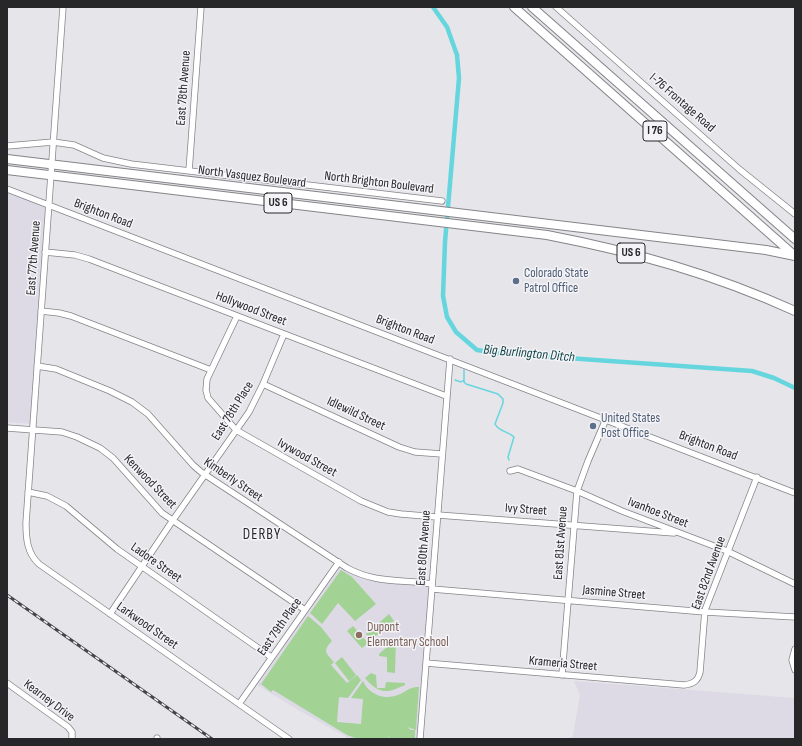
<!DOCTYPE html>
<style>
body{margin:0}
#map{position:relative;width:802px;height:746px;overflow:hidden;background:#e6e5ea;font-family:"Sofia Sans Condensed",sans-serif}
canvas{display:block}
.frame{position:absolute;inset:0;border:8px solid #272628;pointer-events:none}
</style>
<div id="map">
<canvas width="802" height="746"></canvas>
<div class="frame"></div>
</div>
<script>
const c = document.querySelector('canvas').getContext('2d');
c.lineJoin = 'round';
function paint(path, color) {
  c.fillStyle = color;
  c.fill(path, 'evenodd');
}
function trace(path, color, width, dash) {
  c.strokeStyle = color;
  c.lineWidth = width;
  c.lineCap = dash ? 'butt' : 'round';
  c.setLineDash(dash || []);
  c.stroke(path);
}
function drawText(font, color, halo, rows, align = 'center') {
  c.font = font + ' "Sofia Sans Condensed",sans-serif';
  c.lineWidth = 3;
  c.setLineDash([]);
  c.textBaseline = 'middle';
  c.strokeStyle = halo;
  c.fillStyle = color;
  for (const [text, x, y, turn = 0] of rows) {
    c.save();
    c.translate(x, y);
    c.rotate((+turn || 0) * Math.PI / 180);
    c.textAlign = isNaN(turn) ? turn : align;
    if (halo) c.strokeText(text, 0, 0);
    c.fillText(text, 0, 0);
    c.restore();
  }
}
const built = new Path2D(`
 M7 189 47 204 33 424 7 422Z
 M340 566 355 576 367 580 377 582 430 586 417 739H350L300 711 257 685Z
 M574 681 795 698V739H571L573 735 580 695Z`);
const green = new Path2D(`
 M341 570 352 577 376 604 355 621 338 603 322 624 310 613Z
 M389 614 394 621 371 640 366 634Z
 M308 616 321 627 332 641C322 651 326 653 334 662L331 665 347 683 357 675 361 680 348 698 339 697 337 722 361 724 363 699 351 698 363 681C369 695 384 700 398 695 405 692 411 686 419 687L416 730 407 727 411 730H415V739H389V735L388 739H358L347 735 273 690 271 692 261 684Z
 M353 626 368 643 362 648 347 631Z
 M396 639 395 673 387 672V657L379 656V654Z
 M342 657 356 675 349 681 335 663Z
 M371 673 376 675 377 688H385L386 682 405 683V685C386 694 379 694 365 678Z`);
const stream = new Path2D(`
 M464 370V382L466 384 498 394 503 399V403L495 424C499 432 508 431 514 437L508 457 509 460
 M455 380 461 382 464 380`);
const canal = new Path2D(`
 M433 7 447 27 457 55 459 78 445 242 443 296 447 317 456 332 477 350 496 353 752 371 774 378 795 388`);
const minor = new Path2D(`
 M63 7 26 523C26 538 27 553 39 564L289 739
 M556 7 739 169 795 214
 M7 146 53 142 74 145 103 158 131 164 442 201
 M189 171 201 7
 M7 189 795 493
 M45 252 75 255 89 259 446 396
 M41 311 59 313 71 316 211 370
 M237 316 207 379 206 390 208 398 236 430 361 501 388 512 401 514 437 517
 M37 366 56 369 110 391 132 402 148 414 193 465 201 472 347 568C377 584 400 579 432 584
 M263 384 399 447 415 452 442 454
 M7 428 62 432 77 437 100 448 113 458 162 513 305 610
 M510 471 518 469 577 491 622 511 727 551 795 584
 M28 492 47 496 66 506 117 549 271 657
 M438 515 674 533
 M432 589 705 612 795 617
 M110 614 173 520 249 412 263 384 284 334
 M795 649 792 660 795 670
 M426 663 684 685C693 684 698 681 700 672L705 610 757 477
 M562 675 577 491 588 461 606 419
 M7 683 68 727 72 732V739
 M239 704 339 562
 M157 739V738
 M420 739 450 359`);
const highway = new Path2D(`
 M514 7 795 256
 M532 7 795 239
 M7 159 766 250 795 256
 M7 170 547 235C635 252 713 274 795 311`);
const rail = new Path2D(`
 M7 595 212 739`);
const markers = [
 [516,281,4,"#5c6f8a"],
 [593,426,4,"#5c6f8a"],
 [359,635,4,"#8d6e63"]
];
const shields = [
 [655,131,24],
 [278,203,28],
 [631,253,28]
];
const shieldNames = [
 ["I 76",655,131],
 ["US 6",278,203],
 ["US 6",631,253]
];
const streetNames = [
 ["East 78th Avenue",184,88,-86],
 ["I-76 Frontage Road",682,103,41],
 ["North Vasquez Boulevard",252,177,7],
 ["North Brighton Boulevard",379,183,7],
 ["Brighton Road",103,214,21],
 ["East 77th Avenue",34,258,-86],
 ["Hollywood Street",251,309,21],
 ["Brighton Road",405,330,21],
 ["East 78th Place",233,411,-58],
 ["Idlewild Street",356,414,25],
 ["Brighton Road",708,446,21],
 ["Ivywood Street",307,458,29],
 ["Kimberly Street",233,480,34],
 ["Kenwood Street",150,482,46],
 ["Ivy Street",526,510,4],
 ["Ivanhoe Street",658,513,21],
 ["East 81st Avenue",561,543,-86],
 ["East 80th Avenue",424,548,-86],
 ["Ladore Street",156,563,35],
 ["East 82nd Avenue",709,573,-70],
 ["Jasmine Street",614,593,5],
 ["Larkwood Street",147,626,35],
 ["East 79th Place",280,627,-55],
 ["Krameria Street",563,664,5],
 ["Kearney Drive",49,701,37]
];
const serviceNames = [
 ["Colorado State",524,274],
 ["Patrol Office",524,289],
 ["United States",601,419],
 ["Post Office",601,434]
];
const educationNames = [
 ["Dupont",367,628],
 ["Elementary School",367,643]
];
const waterNames = [
 ["Big Burlington Ditch",529,354,5]
];
const quarterNames = [
 ["DERBY",262,535]
];
paint(built, '#dddae6');
paint(green, '#a2d294');
trace(stream, '#66d6de', 1.5);
trace(canal, '#66d6de', 4.5);
trace(minor, '#858488', 7);
trace(highway, '#858488', 10);
trace(minor, '#fff', 5.5);
trace(highway, '#fff', 8);
trace(rail, '#454446', 3);
trace(rail, '#f4f3f7', 1.5, [4.5]);
for (const [x, y, r, color] of markers) {
  const dot = new Path2D();
  dot.arc(x, y, r, 0, 2 * Math.PI);
  c.fillStyle = color;
  c.fill(dot);
  trace(dot, '#f4f3f7', 1.5);
}
for (const [x, y, w] of shields) {
  const box = new Path2D();
  box.roundRect(x - w / 2, y - 10, w, 20, 3);
  c.fillStyle = '#f4f3f7';
  c.fill(box);
  trace(box, '#272628', 1);
}
drawText('bold 12px', '#272628', null, shieldNames);
drawText('13px', '#272628', '#f4f3f7', streetNames);
drawText('13px', '#4e5e75', '#f4f3f7', serviceNames, 'left');
drawText('13px', '#785e54', '#f4f3f7', educationNames, 'left');
drawText('italic 14px', '#083e42', '#f4f3f7', waterNames);
c.letterSpacing = '1px';
drawText('15px', '#272628', '#f4f3f7', quarterNames);
c.letterSpacing = '0px';
</script>
